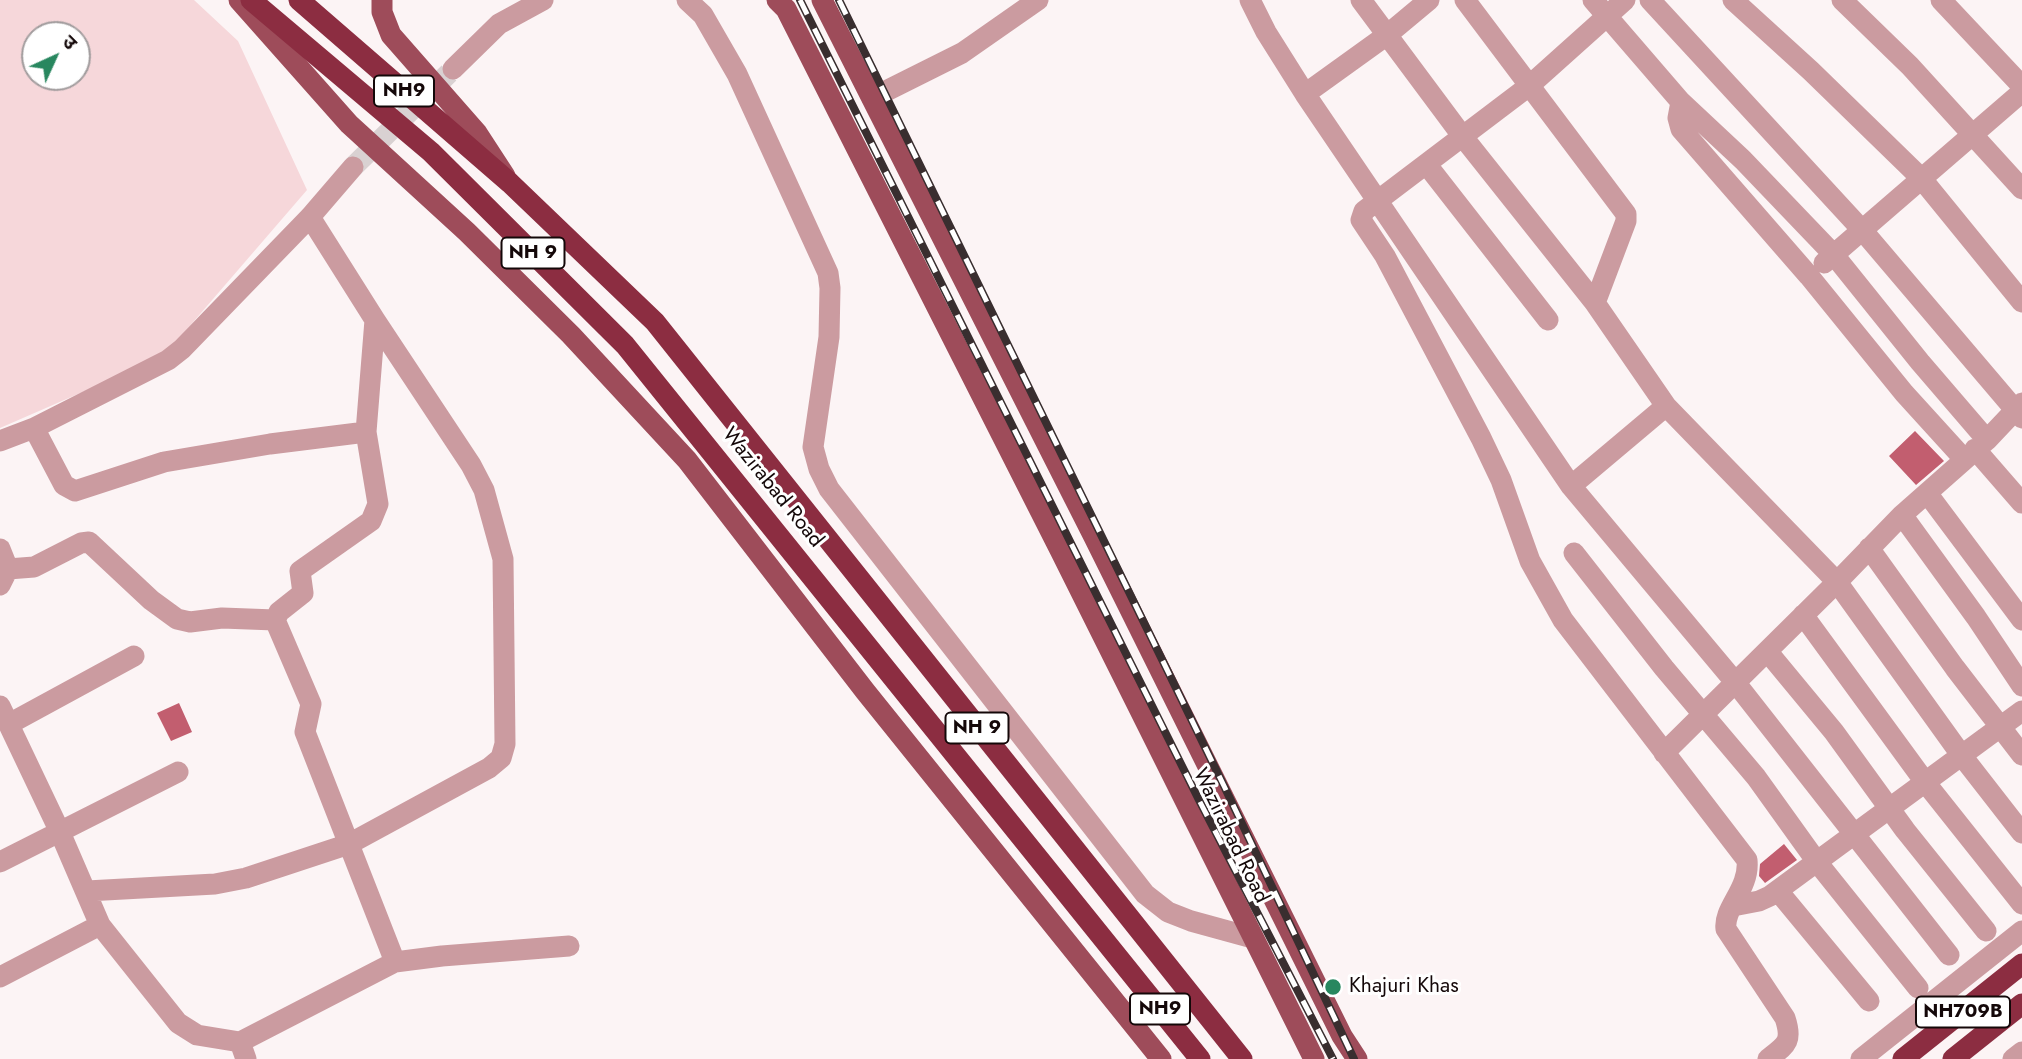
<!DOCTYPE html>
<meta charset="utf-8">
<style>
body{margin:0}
#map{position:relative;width:2022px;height:1059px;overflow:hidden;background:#fcf4f5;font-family:Jost,"Noto Sans Devanagari",sans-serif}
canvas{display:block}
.north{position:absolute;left:21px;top:21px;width:70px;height:70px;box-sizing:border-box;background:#fff;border:2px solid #a19c9d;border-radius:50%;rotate:45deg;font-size:19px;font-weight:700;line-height:28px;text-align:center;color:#140809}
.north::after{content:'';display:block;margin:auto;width:24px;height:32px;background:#28875f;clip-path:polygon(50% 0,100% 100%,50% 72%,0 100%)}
</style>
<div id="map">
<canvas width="2022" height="1059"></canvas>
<div class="north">उ</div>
</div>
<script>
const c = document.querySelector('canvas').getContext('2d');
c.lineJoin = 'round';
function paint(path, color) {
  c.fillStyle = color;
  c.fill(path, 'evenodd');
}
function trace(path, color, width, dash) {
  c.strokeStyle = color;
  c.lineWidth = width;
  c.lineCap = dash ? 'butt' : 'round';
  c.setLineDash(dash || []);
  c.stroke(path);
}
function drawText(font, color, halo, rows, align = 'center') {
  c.font = font + ' Jost,sans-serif';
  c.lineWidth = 6;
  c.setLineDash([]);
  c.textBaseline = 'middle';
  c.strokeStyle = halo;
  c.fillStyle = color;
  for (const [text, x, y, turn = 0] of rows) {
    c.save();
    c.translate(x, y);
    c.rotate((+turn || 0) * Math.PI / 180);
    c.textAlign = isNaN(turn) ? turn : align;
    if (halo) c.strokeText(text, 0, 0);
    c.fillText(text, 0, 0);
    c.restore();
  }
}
const green = new Path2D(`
 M0 0H194L238 41 307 190 163 357 0 428ZM35 35H77V77H35Z`);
const building = new Path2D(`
 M1915 431 1944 461 1916 485 1889 456Z
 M179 703 192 732 171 741 157 713Z
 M1784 844 1797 860 1765 883 1759 876 1760 864Z`);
const minorTunnel = new Path2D(`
 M353 167 449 73`);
const minor = new Path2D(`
 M687 0 703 15 737 74 828 273 830 288 829 337 813 447 819 469 829 489 1145 894 1168 912 1191 921 1253 938
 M1250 0 1266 32 1305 94 1571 486 1735 682 1949 955
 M1361 0 1463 137 1595 303 1666 406 1837 582 1962 756 2022 833
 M1465 0 1626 214V221L1595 303
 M1593 0 1681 102 1678 118 1681 129 1809 276 1904 393 1964 459
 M1625 0 1529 86 1364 211 1361 220 1385 256 1481 438 1501 480 1530 561 1563 620 1747 860C1750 889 1723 908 1726 929L1785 1018C1793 1042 1786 1045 1768 1059
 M1650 0 1863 231 2022 418
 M1733 0 1811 71 1921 178 2022 302
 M1842 0 1910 66 2022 189
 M1941 0 2022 86
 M453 69 499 24 543 0
 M1305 94 1387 35 1429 0
 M872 98 962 53 1038 0
 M1681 102 1743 160 1834 255 1920 362 1987 440
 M1427 165 1548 320
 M1824 263 2022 92
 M34 428 64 485 75 491 164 462 270 444 366 432
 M0 441 34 428 168 360 182 349 310 217 353 167
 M1975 449 2022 503
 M1571 486 1666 406
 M1927 493 2022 620
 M1902 515 1976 617 2022 686
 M1869 548 1955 668 2022 755
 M0 549 8 569 0 585
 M1574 553 1664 668 1756 777 1817 862 1918 988
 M8 569 34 567 81 543 89 542 151 600 177 619 190 622 222 618 275 620
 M1803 615 1925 782 2022 904
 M1767 651 1834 732 1905 830 1986 931
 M0 706 59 830 100 925 178 1023 197 1035 240 1042 246 1059
 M9 724 134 656
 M1664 753 1837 582 1902 515 1987 440 2022 403
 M0 862 178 772
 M87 891 215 884 246 878 349 844 489 768 501 758 505 744 503 559 484 490 471 465 375 320 310 217
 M1778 891 1869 1001
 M1733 906 1759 901 1770 896 2022 711
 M395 962 442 956 569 946
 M0 977 100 925
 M240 1042 395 962 305 732 311 704 275 620 279 612 303 593 300 571 371 521 378 504 366 432 375 320
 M1861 1059 2022 931
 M2013 1059 2022 1052`);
const major = new Path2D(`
 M239 0 349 124 467 232 571 335 687 460 865 691 1161 1059
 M382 0V12L391 35 477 133 505 176
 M777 0 786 9 1060 550 1314 1059
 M822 0 1094 537 1342 1036 1357 1059`);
const highway = new Path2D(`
 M251 0 431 152 625 345 1200 1059
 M299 0 510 183 655 322 1242 1059
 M1903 1059 2022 964
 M1953 1059 2022 1004`);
const rail = new Path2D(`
 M800 0 1200 802 1333 1059
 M839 0 1225 788 1354 1059`);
const markers = [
 [1333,987,9,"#28875f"]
];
const shields = [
 [404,91,60],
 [533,253,63],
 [977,728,63],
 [1160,1009,60],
 [1963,1012,94]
];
const shieldNames = [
 ["NH9",404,91],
 ["NH 9",533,253],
 ["NH 9",977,728],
 ["NH9",1160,1009],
 ["NH709B",1963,1012]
];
const streetNames = [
 ["Wazirabad Road",772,488,51],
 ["Wazirabad Road",1230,836,64]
];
const poiNames = [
 ["Khajuri Khas",1349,987]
];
paint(green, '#f6d7da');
paint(building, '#c25e6f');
trace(minorTunnel, '#d9d1d2', 21, [21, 10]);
trace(minor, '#cb9ba0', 21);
trace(major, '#9e4c5a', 21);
trace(highway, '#8c2d41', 21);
trace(rail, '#392e2f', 8);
trace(rail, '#fff', 5, [16]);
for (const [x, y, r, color] of markers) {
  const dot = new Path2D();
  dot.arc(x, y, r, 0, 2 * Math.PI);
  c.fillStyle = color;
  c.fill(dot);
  trace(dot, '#fff', 2.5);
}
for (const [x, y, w] of shields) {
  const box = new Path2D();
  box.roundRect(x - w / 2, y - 15.5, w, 31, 5);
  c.fillStyle = '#fff';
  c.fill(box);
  trace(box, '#140809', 2);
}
drawText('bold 19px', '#140809', null, shieldNames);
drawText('21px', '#140809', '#fff', streetNames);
drawText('21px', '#140809', '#fff', poiNames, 'left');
</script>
